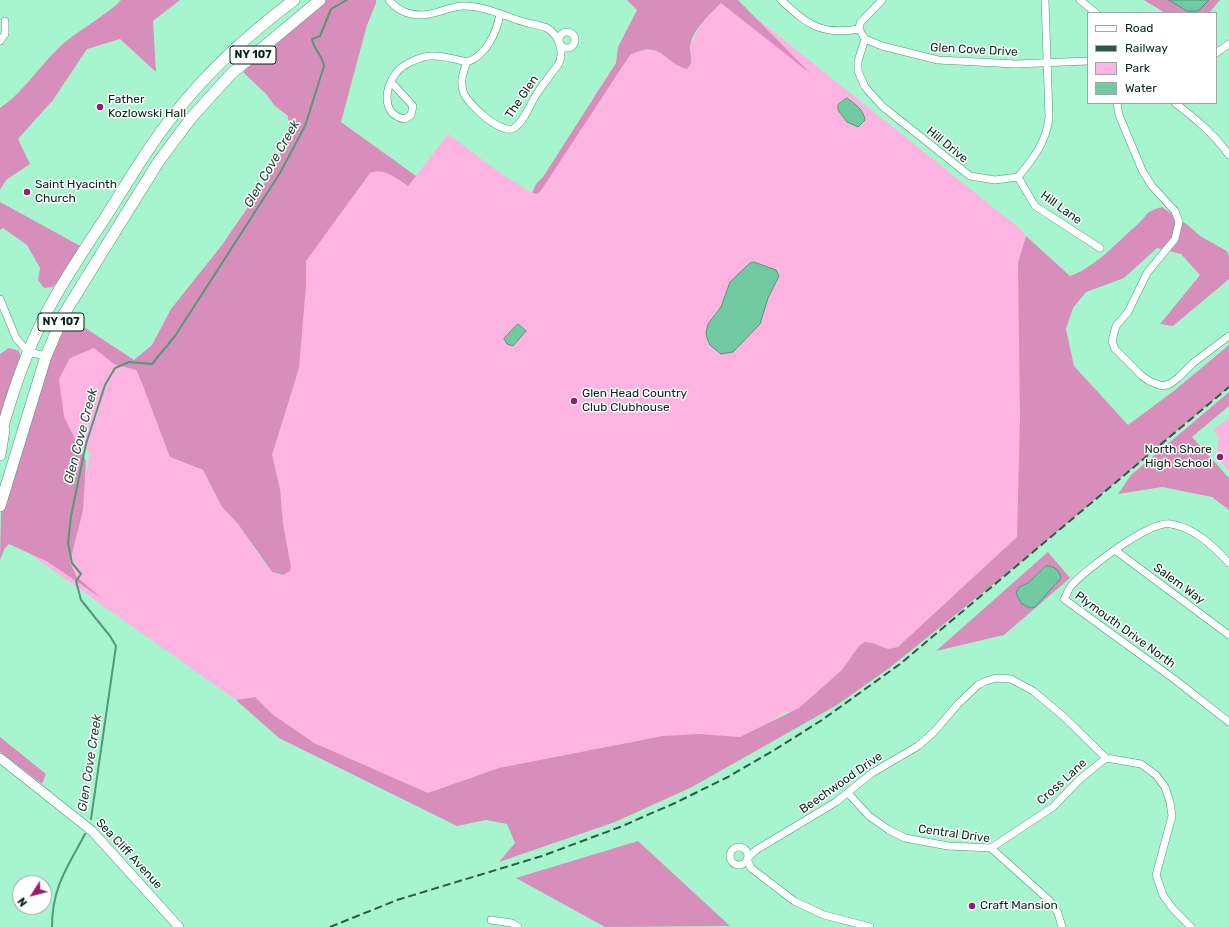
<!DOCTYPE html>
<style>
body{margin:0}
#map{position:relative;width:1229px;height:927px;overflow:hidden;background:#a7f5ce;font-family:Rubik,sans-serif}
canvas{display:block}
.legend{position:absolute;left:1087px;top:12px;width:130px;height:92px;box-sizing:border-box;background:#fff;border:1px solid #9ba8a3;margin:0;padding:5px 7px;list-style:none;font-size:12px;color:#052618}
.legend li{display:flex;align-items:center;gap:8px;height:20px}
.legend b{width:20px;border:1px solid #9ba8a3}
.north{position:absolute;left:12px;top:875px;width:40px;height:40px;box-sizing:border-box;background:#fff;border:1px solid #9ba8a3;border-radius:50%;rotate:234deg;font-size:11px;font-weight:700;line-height:16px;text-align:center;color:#052618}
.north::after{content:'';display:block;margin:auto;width:14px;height:18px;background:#961a73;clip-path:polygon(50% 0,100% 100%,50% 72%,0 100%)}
</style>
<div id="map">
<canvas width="1229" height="927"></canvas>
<ul class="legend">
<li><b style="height:5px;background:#fff"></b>Road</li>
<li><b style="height:5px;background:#2d5945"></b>Railway</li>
<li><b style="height:11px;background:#feb4e1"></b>Park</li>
<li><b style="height:11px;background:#71caa1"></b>Water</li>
</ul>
<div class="north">N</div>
</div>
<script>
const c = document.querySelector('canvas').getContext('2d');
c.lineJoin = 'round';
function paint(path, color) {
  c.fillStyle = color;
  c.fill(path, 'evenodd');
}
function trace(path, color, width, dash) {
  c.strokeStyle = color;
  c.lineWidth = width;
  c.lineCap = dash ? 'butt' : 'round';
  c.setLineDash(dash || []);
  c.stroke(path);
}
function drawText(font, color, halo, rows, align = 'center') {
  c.font = font + ' Rubik,sans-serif';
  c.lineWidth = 3;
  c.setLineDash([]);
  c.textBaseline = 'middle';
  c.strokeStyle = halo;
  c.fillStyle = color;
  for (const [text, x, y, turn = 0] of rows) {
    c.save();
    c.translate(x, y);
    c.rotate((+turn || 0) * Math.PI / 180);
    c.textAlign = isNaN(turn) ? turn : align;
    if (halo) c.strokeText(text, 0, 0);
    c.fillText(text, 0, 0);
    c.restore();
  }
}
const green = new Path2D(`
 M713 0H734L1024 232 1029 260 1027 547 811 718 786 711 740 743 427 798 314 743 236 700 30 554 67 565 90 453 35 405 70 318 143 366 170 457 203 470 222 507 238 524 263 561 272 572 278 575 286 574 260 452 291 263 372 144 416 176 448 134 500 173 532 193 537 194 630 55C649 45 663 51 678 66L691 62 690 46Z
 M1229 417V471C1218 462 1216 450 1219 437L1213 430Z`);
const forest = new Path2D(`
 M121 0H180L153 21 156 72 120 39 87 49 53 100 18 139 30 164 6 180 0 190V108C27 90 43 59 69 39 78 32 118 6 121 0Z
 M326 0H376V3L367 25 341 122 416 176 408 186C397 179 384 167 370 173L306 261V285L299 368 272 455 280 489 283 524 291 567 290 571 283 575 272 572 238 524 222 507 203 470 170 457 140 378 136 370 114 364 94 348 70 358 59 379 64 417 86 461 83 510 70 562 76 576 101 598 48 562 9 544 5 548 0 560 1 513 64 314 134 360 152 345 171 309 222 245 276 166 289 127 288 116 275 106 266 94 244 73 243 68 315 6Z
 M627 0H738L811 74 721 3C709 15 694 28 690 45 689 53 695 63 687 69 663 63 662 39 630 55L540 192 537 194 532 193 536 184 543 177 616 63 618 47 637 10Z
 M1144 0H1169L1188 11H1198L1209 0H1220L1209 13H1165Z
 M0 202 84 248 53 287 44 288 38 280 40 268 27 245 3 228 0 230Z
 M1162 207 1189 226 1200 236 1227 251 1229 257V279L1173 326 1160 324 1200 275 1181 254 1157 248 1124 278 1086 292 1073 308 1066 329 1074 366 1128 425 1175 390 1229 345V387L1016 566 888 669 837 705 692 787 615 822 499 862 515 843 507 824 486 820 457 826 279 738 236 700 255 697 272 714 314 743 428 793 499 768 663 736 699 734 740 737 799 708 842 670 859 646 865 642 872 643 888 649 898 647 1017 537 1020 418 1018 263 1026 236 1070 276C1096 267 1117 242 1138 224 1150 213 1144 212 1162 207Z
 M9 348 19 351 22 361 0 434V354Z
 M1229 392V406L1192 437 1229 478V510L1212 497 1162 487 1118 494 1131 475Z
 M1048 552 1070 578 1004 635 936 651ZM1046 566H1052L1056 585 1050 589 1019 587 1028 583Z
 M0 737 46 774 42 784 0 752Z
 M638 841 730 926 605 927 516 878Z`);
const water = new Path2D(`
 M1169 0H1209L1198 11H1188Z
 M847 98C855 104 864 110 865 120L858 127 847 122 838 110V105Z
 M754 262 776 270 779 276 768 298 760 324 733 352 721 354 710 345 707 338 706 333 708 324 721 307 730 282 750 263Z
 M518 324 526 331 513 346 507 344 504 339Z
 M1046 566C1055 566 1059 570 1061 578L1035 607 1030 608 1021 603 1016 593 1019 587 1028 583Z`);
const stream = new Path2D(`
 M91 819 116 646 110 636 81 600 76 581 81 574 72 563 68 543 71 516 86 444 105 385 115 368 129 362 152 364 175 336 280 173 305 126 324 66C322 54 314 51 312 39L320 36 331 9 347 0
 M52 927C52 887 67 868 85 834`);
const minor = new Path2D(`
 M389 0C397 10 408 15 421 15 435 15 448 7 462 6 483 5 504 16 524 22 531 24 540 25 547 28 559 35 565 53 558 65 551 74 544 83 538 92 530 103 525 121 514 128 502 136 466 103 463 91 460 80 463 73 467 62
 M781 0C807 24 821 36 859 29
 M1080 0 1096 13
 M859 29 865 39 882 46 938 60 1016 64 1088 61
 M859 29 860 23 882 0
 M559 40a8 8 0 1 1 16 0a8 8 0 1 1-16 0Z
 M865 39 858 61V71L865 87 882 106 970 176 995 180 1018 177C1033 159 1047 141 1049 117L1045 0
 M0 41 5 34V21
 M1216 53 1229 44
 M467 62C486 56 497 32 500 14
 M391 82 413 106 411 115 405 119C381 115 384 87 397 72 403 64 420 57 430 56 443 55 455 59 467 62
 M1117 103 1119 115 1142 170 1152 186 1175 211 1179 222 1175 239 1147 273 1128 312 1116 326 1112 341 1115 349 1141 375 1149 381 1162 386 1170 384 1178 378 1193 363 1229 336
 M1175 103C1196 119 1214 134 1229 155
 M1018 177 1035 206 1100 248
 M0 299 16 338 28 352 46 356
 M1115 550 1229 635
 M1229 563C1213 546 1195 528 1171 524 1150 520 1086 569 1071 586 1068 589 1067 595 1064 599L1174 679 1229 722
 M848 793 869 816 889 830 905 838 948 846 991 848 1050 901 1058 913 1062 927
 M730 856a9 9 0 1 1 18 0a9 9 0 1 1-18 0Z
 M991 848 1053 807 1080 779 1106 758
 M491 920 512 923 518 927
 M870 927 824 915 794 901 751 868 747 859 756 850 836 802 872 773 918 746 934 732 958 704 978 685 986 681 996 678 1011 679 1033 691 1063 716 1106 758 1141 764 1156 775 1165 787 1170 802 1172 816 1156 875 1163 895 1173 909 1191 927`);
const tertiary = new Path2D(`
 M0 758 92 831 179 927`);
const primary = new Path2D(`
 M0 437C13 389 30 340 55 297 71 269 89 242 107 215 129 180 150 144 176 112 210 69 250 33 294 0
 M0 455 4 430
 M0 506 46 356 64 314 129 209 159 161 192 117 231 74 320 0`);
const rail = new Path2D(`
 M330 927 397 900 542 856 620 827 675 803 728 777 776 749 822 720 900 664 1229 387`);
const markers = [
 [100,107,4,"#961a73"],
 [27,192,4,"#961a73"],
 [574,401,4,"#961a73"],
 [1220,457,4,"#961a73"],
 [972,906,4,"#961a73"]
];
const shields = [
 [253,55,46],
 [61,322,46]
];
const shieldNames = [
 ["NY 107",253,55],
 ["NY 107",61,322]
];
const streetNames = [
 ["Glen Cove Drive",974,50,3],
 ["The Glen",522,97,-56],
 ["Hill Drive",947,145,39],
 ["Hill Lane",1061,208,36],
 ["Salem Way",1179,584,36],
 ["Plymouth Drive North",1125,630,36],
 ["Cross Lane",1062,782,-42],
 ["Beechwood Drive",841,783,-35],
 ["Central Drive",954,834,8],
 ["Sea Cliff Avenue",129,854,47]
];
const poiNames = [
 ["Father",108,100],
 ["Kozlowski Hall",108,114],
 ["Saint Hyacinth",35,185],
 ["Church",35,199],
 ["Glen Head Country",582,394],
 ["Club Clubhouse",582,408],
 ["North Shore",1212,450,"right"],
 ["High School",1212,464,"right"],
 ["Craft Mansion",980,906]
];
const waterNames = [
 ["Glen Cove Creek",272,164,-60],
 ["Glen Cove Creek",81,436,-75],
 ["Glen Cove Creek",90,763,-81]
];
paint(green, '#feb4e1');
paint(forest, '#d78ebb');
paint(water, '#71caa1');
trace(water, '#519978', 1);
trace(stream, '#519978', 2);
trace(minor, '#4b9875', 8);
trace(tertiary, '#4b9875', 10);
trace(primary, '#4b9875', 12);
trace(minor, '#fff', 7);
trace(tertiary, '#fff', 9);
trace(primary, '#fff', 11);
trace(rail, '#2d5945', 2, [8, 4]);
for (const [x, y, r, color] of markers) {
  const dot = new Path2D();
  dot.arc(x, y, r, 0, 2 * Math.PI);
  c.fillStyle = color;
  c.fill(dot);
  trace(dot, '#fff', 1.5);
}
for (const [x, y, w] of shields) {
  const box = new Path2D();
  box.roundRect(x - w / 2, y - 9, w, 18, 3);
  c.fillStyle = '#fff';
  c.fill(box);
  trace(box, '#052618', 1);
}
drawText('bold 11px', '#052618', null, shieldNames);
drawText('12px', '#052618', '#fff', streetNames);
drawText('12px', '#052618', '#fff', poiNames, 'left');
drawText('italic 13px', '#1e4533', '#fff', waterNames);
</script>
